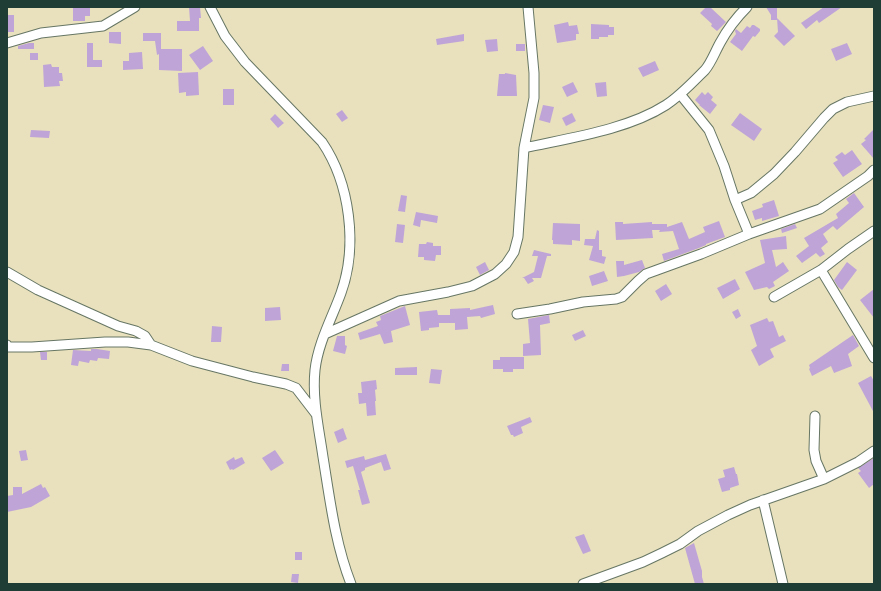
<!DOCTYPE html>
<style>
body{margin:0}
#map{position:relative;width:881px;height:591px;overflow:hidden;background:#e9e1bd;font-family:Cardo,serif}
canvas{display:block}
.frame{position:absolute;inset:0;border:8px solid #1f3d34;pointer-events:none}
</style>
<div id="map">
<canvas width="881" height="591"></canvas>
<div class="frame"></div>
</div>
<script>
const c = document.querySelector('canvas').getContext('2d');
c.lineJoin = 'round';
function paint(path, color) {
  c.fillStyle = color;
  c.fill(path, 'evenodd');
}
function trace(path, color, width, dash) {
  c.strokeStyle = color;
  c.lineWidth = width;
  c.lineCap = dash ? 'butt' : 'round';
  c.setLineDash(dash || []);
  c.stroke(path);
}
const building = new Path2D(`
 M73 7H90V16H85V21H73Z
 M189 7H200L201 18H199V31H177V21H190Z
 M706 7H710L726 22 717 31 711 26 712 24 700 13Z
 M766 7H777V20H771V15Z
 M824 7H842L819 23 817 20 806 29 801 23Z
 M7 15H14V32H7Z
 M777 18 795 36 784 46 774 36 778 32Z
 M568 22 569 26 577 25 579 34H576V40L557 43 554 25Z
 M591 24 609 25V27H614V35H608V37H599V39H591Z
 M752 25H754L760 29V31L755 37 753 36 742 51 730 42 736 34 735 31 736 29 741 33 747 26 750 28Z
 M109 32H121V44L109 43Z
 M143 33H161V49H182V71L159 70V54L157 55 155 41H143Z
 M464 34V41L437 45 436 39Z
 M497 39 498 51 487 52 485 40Z
 M29 43H34V49H18V46Z
 M87 43H93V60H102V67H87Z
 M847 43 852 54 836 61 831 49Z
 M516 44H525V51H516Z
 M203 46 213 61 200 70 189 55Z
 M142 52 143 69 123 70V61H129V53Z
 M30 53H38V60H30Z
 M655 61 659 70 643 77 638 68Z
 M51 64 52 67H59V73H62L63 81H59L60 86 44 87 43 65Z
 M198 72 199 95 186 96V92L179 93 178 73Z
 M505 73 516 75 517 96H497L499 74H505Z
 M573 82 578 92 567 97 562 87Z
 M606 82 607 96 597 97 595 83Z
 M223 89H234V105H223Z
 M702 92 705 95 708 92 713 97 711 100 717 105 710 114 699 105H700L695 100Z
 M543 105 554 107 550 123 539 120Z
 M342 110 348 118 342 122 336 114Z
 M572 113 576 121 566 126 562 118Z
 M740 113 762 129 754 141 731 125Z
 M275 114 284 123 278 128 270 119Z
 M874 129V159L861 144 866 140 864 139Z
 M31 130 50 131 49 138 30 137Z
 M852 150 862 164 843 177 833 163 838 160 835 157 842 152 845 155Z
 M854 193 864 207 837 230 833 226 823 234 828 242 821 248 825 254 820 257 816 253 802 263 796 256 809 246 804 238 838 218 836 214 849 203 846 199Z
 M401 195 407 196 405 212 398 211Z
 M774 200 779 216 762 221V218L755 220 752 211 763 207 762 204Z
 M416 212 438 216 437 223 421 220 420 227 413 225Z
 M719 221 725 237 706 244V245L699 248 664 261 662 254 679 249 673 231 659 232 660 230H652L653 238 616 240 615 222H623V224L652 222V224H667V227L682 222 689 239 705 232 703 227Z
 M553 223 580 224V241L572 240V245L553 244V240H552Z
 M397 224 405 225 403 243 395 242Z
 M795 224 797 228 782 233 781 229Z
 M597 230 599 231V250H602V256L606 257 604 264 589 260 593 246 584 245 585 239H595Z
 M786 236 787 249 772 250 776 267 783 262 789 271 773 282 775 286 769 289 767 287 754 290 745 272 765 263 760 240Z
 M427 242 433 243V246H441V255H436L435 261 424 260V257H418L419 244H426Z
 M534 250 551 254V256H547L541 278H532L534 281 528 284 524 278H522L534 272 538 256H532Z
 M642 260 645 268 639 272 624 276 617 277 616 261H624V265Z
 M485 262 489 270 480 275 476 267Z
 M847 262 857 270 842 290 838 287 834 280Z
 M604 271 608 281 592 286 589 276Z
 M735 279 740 289 723 299 717 288Z
 M666 284 672 294 661 301 655 291Z
 M874 289V318L860 300Z
 M493 305 495 314 481 318 480 316 467 317 468 329 455 330V323H439V327L429 328V330L421 331 419 312 437 310 438 315H450V309L470 308V310Z
 M405 306 410 325 391 331 393 342 384 344 380 334 360 340 358 333 378 326 376 322 381 320 380 316Z
 M280 307 281 320 265 321V308Z
 M738 309 741 316 736 319 732 312Z
 M549 315 550 323 540 325 541 355 523 356V344L530 343 528 319Z
 M767 318 769 322 773 321 779 337 783 335 786 341 770 349 774 357 759 366 751 350 757 346 750 325Z
 M212 326 222 327 221 342H211Z
 M583 330 586 336 575 341 572 335Z
 M853 335 859 346 848 354 852 366 834 373 831 366 812 376 809 369 810 368 809 365Z
 M337 336H345V345L347 346 345 354 333 351Z
 M91 349H97L110 351 109 359 98 358 97 361 90 360 89 363 79 361 78 366 71 365 73 350 91 351Z
 M40 352H47V360H41Z
 M500 357H524V369H513V372H503V369H493V360H500Z
 M282 364H289V371H281Z
 M417 367V375H395V368Z
 M431 369 442 370 440 384 429 383Z
 M871 376 874 381V413L858 383Z
 M376 380 377 389 375 390 376 401H375L376 415 367 416 366 403 359 404 358 393H362L361 382Z
 M530 417 532 422 521 427 523 433 514 437 513 435H511L507 426Z
 M343 428 347 439 338 443 334 432Z
 M26 450 28 460 21 461 19 451Z
 M275 450 284 463 271 471 262 458Z
 M386 454 391 469 384 471 381 462 365 468V470L361 472 370 503 362 505 358 490H360L353 466 347 468 345 461 364 456 365 460Z
 M234 457 235 460 242 457 245 463 233 470 232 469 230 470 226 462Z
 M874 458V484L869 488 858 473 861 471 858 468Z
 M734 467 736 474H737L739 485 730 488V490L722 492 718 479 725 477 723 470Z
 M41 484 43 488 45 487 50 496 31 507 7 512V496L13 495V487H22V494Z
 M584 534 591 551 583 554 575 537Z
 M694 543 702 571V577L704 584H695L685 548Z
 M295 552H302V560H295Z
 M292 574H299L298 583 291 582Z`);
const street = new Path2D(`
 M210 7 225 36 245 62 322 142C350 183 358 246 341 293 332 318 318 343 315 370 312 399 319 429 323 457 330 500 335 543 351 584
 M7 43 41 33 103 26 135 7
 M680 94 709 130 724 166 735 200 749 234 820 209 868 176 874 170
 M524 148C569 138 627 130 666 105 680 96 693 82 705 70 711 63 715 52 720 43 727 30 736 18 747 7
 M735 200 751 193 774 174 795 152 824 118 833 109 847 102 874 96
 M821 270 874 358
 M7 272 38 290 118 326 136 331 145 336 151 345
 M774 297 821 270 848 249 874 231
 M517 314 550 309 583 302 616 299 622 297 638 281 646 274 701 254 749 234
 M325 334 399 301 448 292 472 286 495 274 506 264 514 252 518 237 524 148 534 98V73L528 7
 M7 345 8 347H32L105 342H128L151 345 192 361 253 377 286 384 296 388 316 414
 M815 416 814 450 816 461 824 479
 M763 500 783 584
 M583 584 643 562 662 553 680 544 698 531 728 515 750 505 824 479 858 462 874 451`);
paint(building, '#bfa4d7');
trace(street, '#667664', 11);
trace(street, '#fff', 9);
</script>
